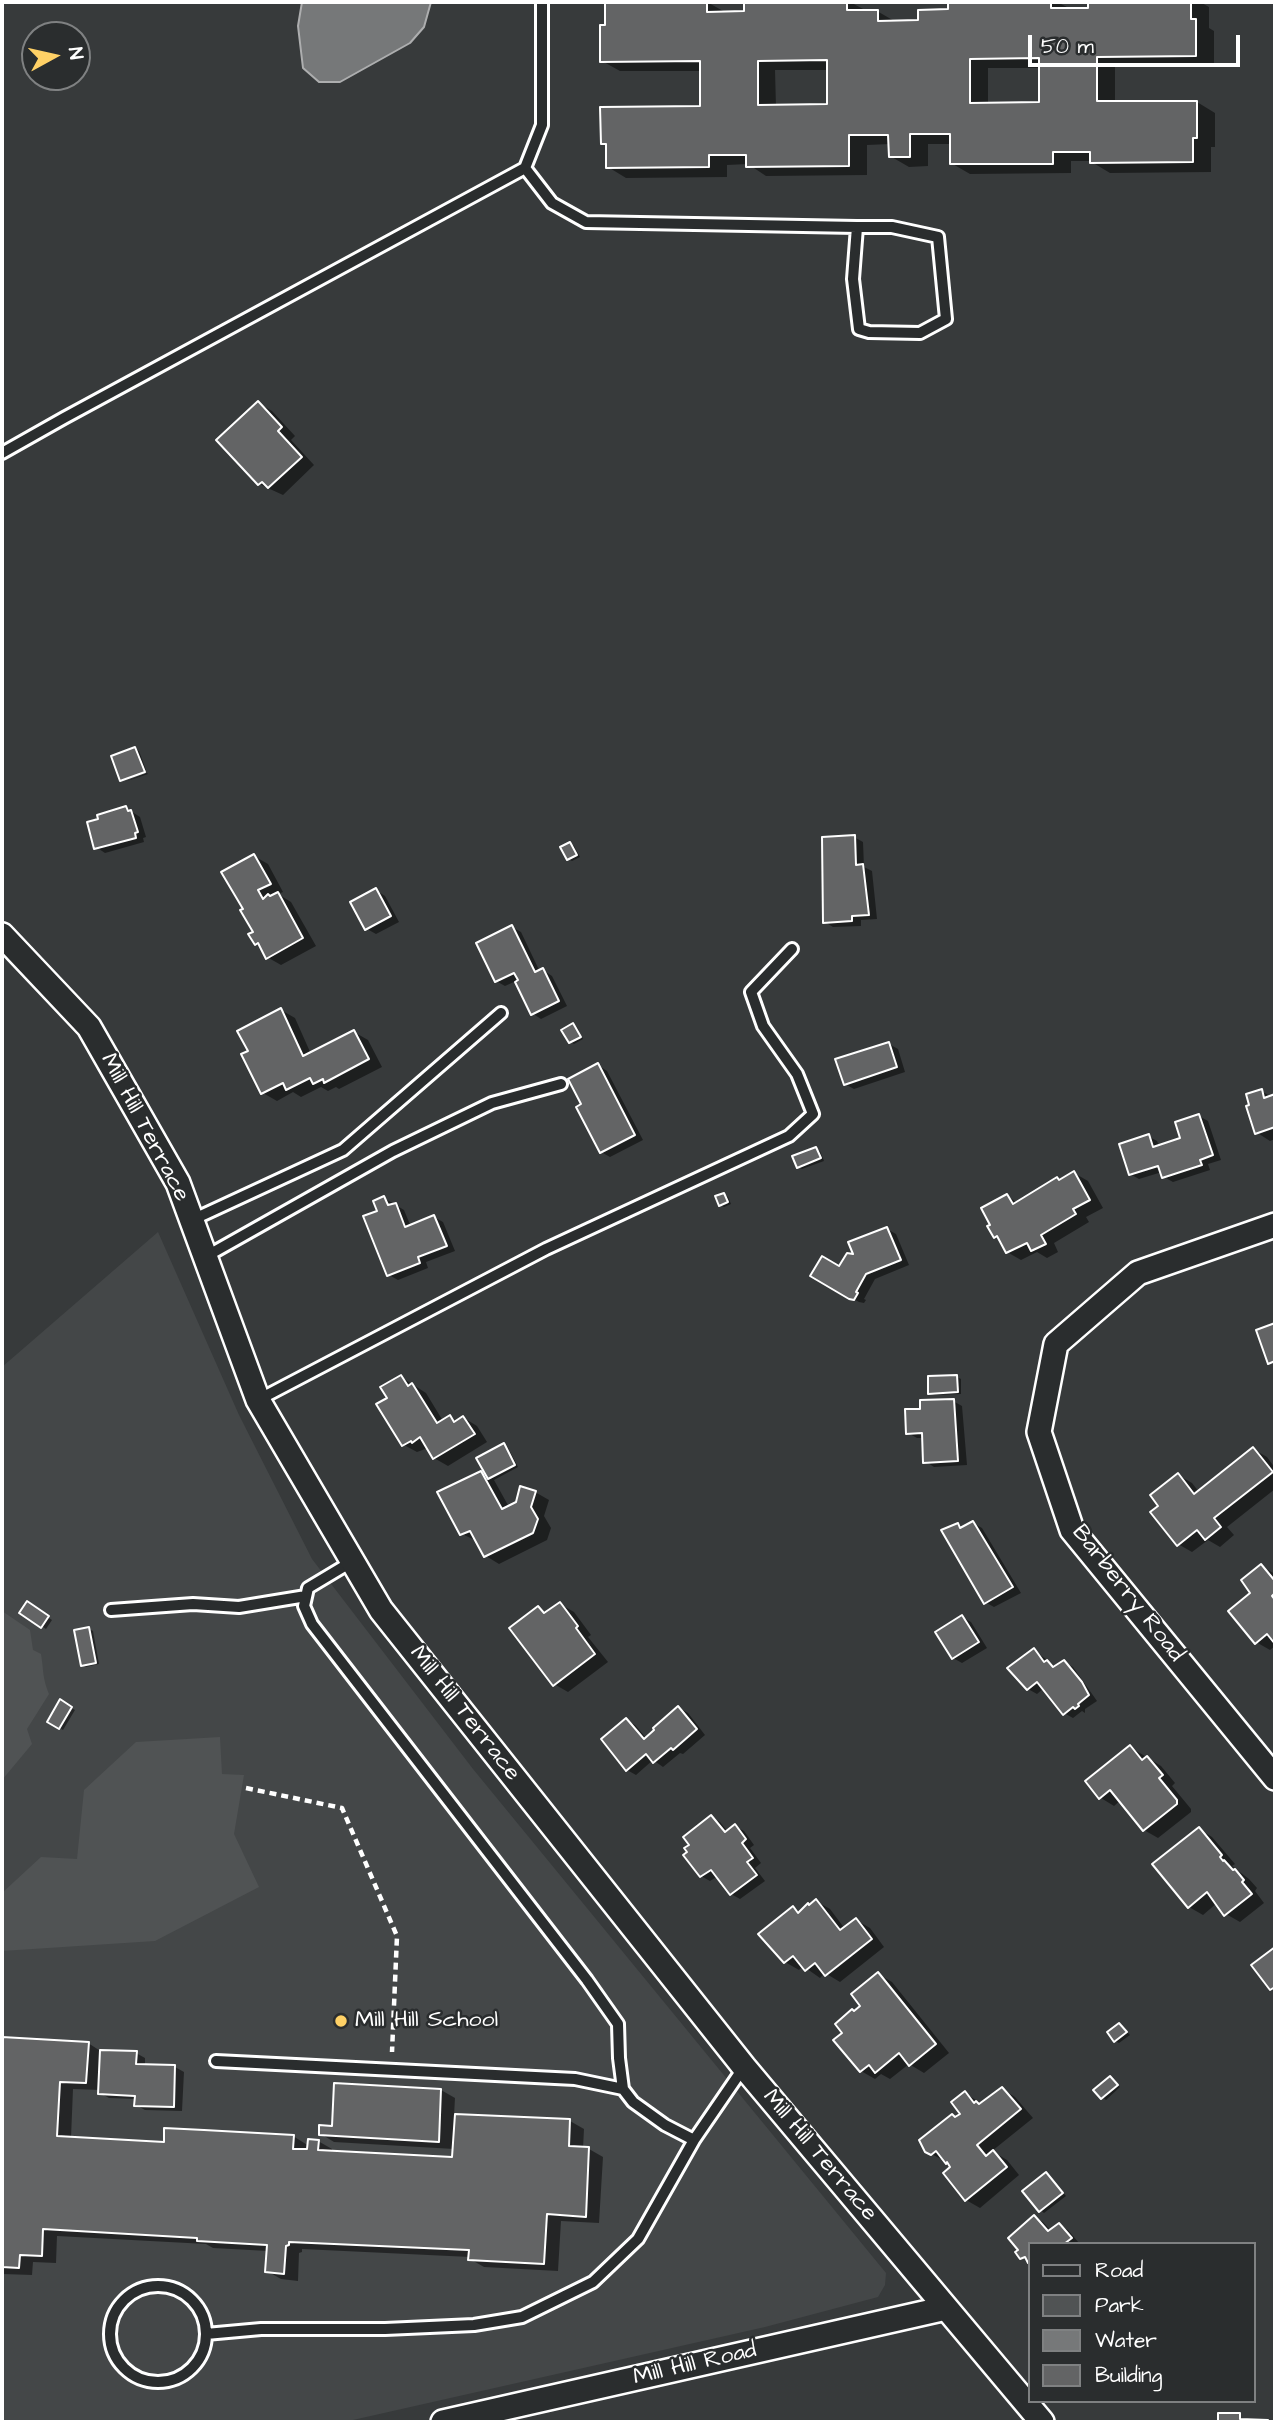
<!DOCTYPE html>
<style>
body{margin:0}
#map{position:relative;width:1277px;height:2424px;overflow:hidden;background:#373a3b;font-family:"Architects Daughter",sans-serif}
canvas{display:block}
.frame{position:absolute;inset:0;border:4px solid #fff;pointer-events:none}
.legend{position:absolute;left:1028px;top:2242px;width:228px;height:161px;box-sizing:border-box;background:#2a2d2e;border:2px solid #7f8182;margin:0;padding:9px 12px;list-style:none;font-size:21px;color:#fff}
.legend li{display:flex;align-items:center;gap:14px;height:35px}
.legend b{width:35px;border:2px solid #7f8182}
.north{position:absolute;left:21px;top:21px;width:70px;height:70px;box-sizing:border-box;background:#2a2d2e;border:2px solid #7f8182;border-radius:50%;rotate:82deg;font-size:19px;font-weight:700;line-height:28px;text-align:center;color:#fff}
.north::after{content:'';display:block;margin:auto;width:24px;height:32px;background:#ffd166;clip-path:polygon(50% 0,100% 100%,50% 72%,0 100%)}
.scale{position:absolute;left:1028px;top:35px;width:212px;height:32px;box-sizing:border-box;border:4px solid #fff;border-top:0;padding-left:9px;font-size:21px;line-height:24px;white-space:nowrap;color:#fff;-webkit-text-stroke:5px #2a2d2e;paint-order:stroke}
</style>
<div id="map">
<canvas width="1277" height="2424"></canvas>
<div class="frame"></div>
<ul class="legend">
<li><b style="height:9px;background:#2a2d2e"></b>Road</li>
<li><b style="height:19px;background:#505354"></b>Park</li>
<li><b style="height:19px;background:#767879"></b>Water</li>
<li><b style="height:19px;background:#636465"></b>Building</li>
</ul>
<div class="north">N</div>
<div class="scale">50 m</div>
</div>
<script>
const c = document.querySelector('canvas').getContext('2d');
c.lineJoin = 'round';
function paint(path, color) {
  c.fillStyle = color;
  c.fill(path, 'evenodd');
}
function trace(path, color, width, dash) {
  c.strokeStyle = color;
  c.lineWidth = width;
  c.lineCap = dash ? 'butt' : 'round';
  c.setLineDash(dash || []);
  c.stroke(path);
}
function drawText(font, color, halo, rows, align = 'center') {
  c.font = font + ' "Architects Daughter",sans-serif';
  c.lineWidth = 5;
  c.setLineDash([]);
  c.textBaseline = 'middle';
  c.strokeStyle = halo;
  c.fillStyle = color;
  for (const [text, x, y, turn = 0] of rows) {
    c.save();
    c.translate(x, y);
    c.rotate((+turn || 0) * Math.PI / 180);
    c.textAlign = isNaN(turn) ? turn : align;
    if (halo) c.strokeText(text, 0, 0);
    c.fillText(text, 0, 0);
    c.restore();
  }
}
const built = new Path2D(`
 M158 1232 239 1415 312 1559 473 1769 886 2273 885 2285 878 2297 765 2327 344 2422H2V1367Z`);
const green = new Path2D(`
 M2 1611 30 1630 33 1650 41 1654C44 1672 42 1676 49 1694L27 1729 32 1744 2 1780Z
 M220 1737 222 1774 244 1775 234 1834 259 1887 155 1941 2 1951V1893L41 1857 77 1859 84 1790 136 1742Z`);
const water = new Path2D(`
 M302 2H431L424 27 410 43 340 82H319L303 68 298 26Z`);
const shadow = new Path2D(`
 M606 2H707L725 12 746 13V2H850L865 10 877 11 896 22H919L950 11V2H1057L1069 8 1090 9V2H1200L1209 7V28L1214 31V66L1115 67V103L1197 102 1215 113V147H1211V172L1110 173 1090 161H1071V173L970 174 951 163V144H928V166L909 167 890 156V144L867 145V175L766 176 748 164 727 165V177L626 178 608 167V146L602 143 702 107V71H620L602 61 606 27ZM988 68H1041V104H988ZM775 70H828L829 106 776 107Z
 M258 403 272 411 295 436 291 440 314 465 283 495 259 484 218 440Z
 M135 749 139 751 146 770 122 779Z
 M147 773 148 774 124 782Z
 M126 808 140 817 146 837 143 838 144 842 105 853 96 847Z
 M854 837 863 842 864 867 872 871 877 919 861 920V926L833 927 825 922Z
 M570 844 574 846 580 857 572 861 568 859Z
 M254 856 268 864 283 892 278 894 291 902 316 946 281 965 267 957 262 947 256 944Z
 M376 890 385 896 399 922 376 934 367 929Z
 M512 927 521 932 540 972 543 970 552 976 567 1006 541 1019 532 1013 516 981 505 986 496 981Z
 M281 1010 295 1018 311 1054 354 1032 368 1040 382 1067 339 1089 336 1087 328 1091 321 1087 301 1097 293 1092 277 1101 263 1093 250 1052Z
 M573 1025 577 1027 583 1039 574 1044 570 1042Z
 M889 1044 898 1049 905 1072 854 1089 845 1084Z
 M598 1065 607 1071 643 1140 610 1157 601 1152 583 1105Z
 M1261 1091 1272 1097 1275 1096V1139L1270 1141 1256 1132Z
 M1199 1116 1208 1121 1221 1160 1208 1164 1210 1170 1173 1182 1164 1177 1162 1172 1139 1179 1130 1174 1148 1136 1157 1141 1159 1146 1182 1139Z
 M816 1149 820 1151 824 1161 802 1169 798 1167Z
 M1074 1173 1088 1181 1103 1208 1086 1217 1089 1222 1054 1243 1058 1252 1047 1258 1037 1252 1021 1260 1007 1252 1001 1240 995 1236 1007 1196 1018 1203Z
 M724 1194 728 1197 731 1204 724 1207 720 1205Z
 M384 1198 404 1210 411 1227 434 1217 443 1222 455 1251 426 1262 428 1268 398 1280 389 1275 379 1212Z
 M887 1229 896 1234 909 1265 875 1279 864 1299 866 1300 864 1303 859 1302 812 1275 840 1269Z
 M401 1377 426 1393 443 1421 450 1417 458 1422 464 1418 477 1426 487 1442 448 1466 434 1458 428 1448 417 1452 404 1445 389 1398Z
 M957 1377 961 1379V1394L934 1395 930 1393Z
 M953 1401 962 1406 967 1465 934 1467 925 1461 924 1438H917L908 1433 922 1411Z
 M504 1445 508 1448 518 1467 494 1480 509 1507 535 1492 549 1500 544 1516 551 1528 547 1540 499 1564 486 1556 477 1541 462 1534 481 1473 488 1477Z
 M1253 1449 1267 1457 1275 1468V1489L1227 1527 1234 1535 1220 1547 1208 1540 1192 1552 1178 1544 1160 1506 1178 1475 1192 1483 1199 1492Z
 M973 1523 982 1528 1021 1593 994 1607 985 1602 958 1525 964 1528Z
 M1261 1566 1275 1574V1646L1270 1650 1256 1642 1253 1593Z
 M28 1604 52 1620 46 1629 22 1613Z
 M560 1604 574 1612 591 1635 588 1637 608 1662 568 1692 554 1684 539 1608 547 1613Z
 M962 1617 971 1622 987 1648 962 1663 953 1658Z
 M89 1629 93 1631 99 1664 86 1667 82 1665Z
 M1034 1650 1056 1667 1064 1662 1073 1667 1097 1701 1085 1709V1713L1082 1711 1073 1718 1064 1713 1044 1688 1037 1694 1028 1689Z
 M61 1702 75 1710 63 1730 49 1721Z
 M679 1708 688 1713 705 1735 683 1754 680 1753 663 1767 653 1760 636 1775 627 1770 626 1720 635 1725 647 1739Z
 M1130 1747 1161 1766 1175 1783 1172 1786 1191 1809V1812L1158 1838 1144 1830 1121 1800 1114 1806 1101 1798Z
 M711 1817 720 1822 728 1832 735 1826 744 1831 754 1845 750 1848 761 1863 755 1868 765 1881 740 1899 731 1894 718 1876 710 1881 701 1876Z
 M1199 1829 1212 1837 1235 1864 1232 1866 1249 1879 1257 1888 1255 1891 1264 1903 1240 1922 1226 1914 1217 1903 1203 1915 1189 1907Z
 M816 1901 830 1909 845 1929 856 1920 870 1928 884 1947 840 1982 825 1973 820 1978 803 1966 799 1970 785 1962 793 1908 801 1913Z
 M878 1974 892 1982 949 2053 924 2073 909 2064 890 2079 881 2074 875 2079 861 2071 845 2033 863 2006Z
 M1120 2025 1130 2035 1119 2043 1115 2041Z
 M2 2039 88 2043 102 2052 136 2053 145 2058V2066L175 2067 184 2072 182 2111 145 2110 136 2105V2099L109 2098 100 2093V2090L73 2089 71 2138 165 2144 293 2136 309 2146 318 2141 332 2149V2153L454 2159V2149L334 2142 321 2134 333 2127 336 2085 441 2090 455 2098 454 2116 570 2121 584 2129 583 2149H589L603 2157 599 2223 561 2221 558 2271 484 2267 470 2259V2257L302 2249V2252L299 2253 298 2281 281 2279 267 2271 268 2251 213 2248 206 2244 57 2236 56 2263 33 2262 32 2275 2 2274Z
 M1110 2078 1120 2087 1106 2100 1102 2097Z
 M1002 2089 1015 2097 1033 2118 992 2151 1007 2160 1019 2175 980 2208 966 2200 950 2164 926 2151 962 2114 965 2093 982 2104Z
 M1046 2174 1066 2196 1044 2213 1040 2210Z
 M1034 2217 1043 2222 1051 2231 1059 2225 1068 2230 1079 2243 1030 2244 1029 2262 1022 2257Z`);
const building = new Path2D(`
 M605 2H707V12L744 11V2H847V10H878V21L918 20V10L948 9V2H1051V8H1088V2H1191V19H1196V56L1097 57V101H1197V138H1193V162L1090 163V152H1053V164H950V134H910V157H889L888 135H849V166L746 167V155H709V167L606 168V144H601L600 107 700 106V61L600 62V25H605ZM1039 58V102L970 103V59ZM827 60V104L758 105V61Z
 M258 401 282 427 278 431 302 457 268 488 262 482 258 485 216 440Z
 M135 747 145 772 120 781 111 756Z
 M126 806 128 811 131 810 138 832 135 833 136 838 94 849 87 822 98 819 97 815Z
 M855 835 856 865 863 864 869 915 852 916V921L823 923 822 837Z
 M570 842 577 855 567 860 560 847Z
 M254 854 271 884 258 890 263 899 268 894 270 896 278 892 303 938 266 959 258 943 255 945 248 934 253 932 240 910 243 909 221 872Z
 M376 888 391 916 365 930 350 902Z
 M512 925 535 972 543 968 559 1001 531 1015 515 982 518 980 514 973 495 982 476 943Z
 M281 1008 303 1056 354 1030 369 1059 324 1083 323 1079 313 1084 310 1078 286 1090 283 1083 261 1094 241 1054 248 1051 237 1031Z
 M573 1023 581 1037 569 1043 561 1030Z
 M889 1042 897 1067 844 1085 835 1059Z
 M598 1063 635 1135 600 1153 576 1107 581 1104 568 1079Z
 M1262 1089 1264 1098 1275 1094V1127L1255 1134 1246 1106 1249 1105 1246 1094Z
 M1199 1114 1213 1155 1200 1160 1202 1165 1162 1178 1158 1166 1129 1175 1119 1144 1149 1134 1153 1147 1180 1138 1175 1122Z
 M816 1147 821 1158 797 1168 792 1156Z
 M1074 1171 1090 1200 1073 1209 1076 1214 1041 1235 1046 1244 1031 1251 1027 1243 1006 1253 997 1236 994 1238 987 1226 990 1225 981 1208 1007 1194 1013 1204 1057 1177 1059 1180Z
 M724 1193 728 1202 719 1206 715 1196Z
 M384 1196 388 1205 396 1203 405 1227 434 1215 447 1246 418 1257 420 1263 387 1276 363 1216 377 1211 373 1201Z
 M887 1227 901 1260 866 1274 856 1292 858 1293 854 1300 849 1299 810 1276 822 1256 839 1266 847 1253 853 1254 848 1242Z
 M1275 1323V1361L1268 1364 1256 1330Z
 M401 1375 408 1386 412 1383 437 1423 450 1415 454 1422 463 1416 475 1434 433 1459 420 1437 412 1443 411 1441 402 1446 376 1404 387 1398 380 1387Z
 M957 1375 958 1392 928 1394V1376Z
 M954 1399 958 1461 923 1463 922 1433 906 1434 905 1409H920V1400Z
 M504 1443 515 1465 488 1479 476 1458Z
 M1253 1447 1273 1472 1214 1518 1221 1527 1205 1540 1197 1530 1177 1546 1150 1512 1158 1506 1150 1495 1178 1473 1194 1494Z
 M481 1471 502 1509 516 1502 520 1486 536 1491 531 1507 538 1519 533 1533 484 1557 470 1531 460 1535 437 1492Z
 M973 1521 1013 1587 984 1604 941 1530 958 1523 960 1528Z
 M1261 1564 1275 1581V1593L1272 1596 1275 1600V1644L1267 1634 1255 1644 1228 1611 1250 1593 1241 1580Z
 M27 1601 49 1616 41 1628 19 1613Z
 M560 1602 578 1626 576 1628 595 1654 553 1686 509 1628 538 1606 544 1613Z
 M962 1615 979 1642 952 1659 935 1632Z
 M89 1627 96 1663 81 1666 74 1630Z
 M1034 1648 1044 1662 1047 1660 1053 1667 1064 1660 1082 1682 1089 1695 1078 1704 1079 1706 1075 1709 1073 1707 1063 1715 1037 1682 1027 1690 1007 1668Z
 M60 1699 72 1707 59 1729 47 1722Z
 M678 1706 697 1729 673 1750 671 1748 653 1763 646 1754 626 1771 601 1739 626 1718 644 1739 654 1730 653 1728Z
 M1130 1745 1142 1760 1147 1756 1163 1775 1159 1778 1177 1800V1804L1143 1831 1110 1790 1099 1799 1085 1781Z
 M711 1815 725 1832 735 1824 746 1839 742 1843 753 1858 747 1862 757 1875 730 1895 711 1870 700 1877 683 1855 687 1852 684 1848 689 1845 683 1837Z
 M1199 1827 1222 1855 1220 1857 1223 1861 1224 1860 1233 1870 1235 1869 1244 1880 1242 1882 1252 1894 1224 1916 1207 1892 1188 1908 1152 1864Z
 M816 1899 840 1930 856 1918 872 1939 825 1976 815 1963 805 1971 793 1956 784 1963 758 1934 793 1906 798 1913 808 1903 809 1905Z
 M1275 1947V1987L1270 1990 1251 1965Z
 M878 1972 936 2044 909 2066 899 2053 875 2073 869 2065 860 2072 833 2040 842 2033 835 2024 852 2009 854 2011 860 2006 851 1994Z
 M1119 2023 1127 2032 1114 2042 1107 2032Z
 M2 2037 89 2042 86 2083 60 2082 57 2136 164 2142V2128L204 2130 294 2135 293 2149H307L308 2139 319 2140 318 2150 452 2157 455 2114 570 2119 569 2146 589 2147 586 2217 547 2214 544 2264 468 2260 469 2250 289 2242V2245L286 2246 284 2274 265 2272 267 2245 197 2241V2238L43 2229 42 2256 20 2255 19 2268 2 2267Z
 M100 2050 137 2051 136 2064 175 2065 174 2107 134 2106 135 2096 98 2094Z
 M1110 2076 1118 2085 1101 2099 1093 2090Z
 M334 2083 441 2089 439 2142 319 2135V2125L332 2126Z
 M1002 2087 1021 2109 977 2145 986 2156 993 2150 1007 2167 965 2201 943 2173 950 2167 947 2162 946 2164 936 2151 931 2155 925 2152 919 2140 952 2114 955 2117 960 2114 951 2102 965 2091 974 2103 976 2101 979 2104Z
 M1046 2172 1063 2193 1039 2212 1022 2191Z
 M1034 2215 1048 2231 1059 2223 1072 2238 1064 2244H1030V2263H1028L1025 2257 1020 2259 1015 2252 1018 2250 1008 2238Z
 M1218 2413H1240V2419L1268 2420V2422H1218Z`);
const path = new Path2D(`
 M246 1788 342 1808 397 1936 392 2052`);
const lane = new Path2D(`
 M525 168 552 203 586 222 857 227H892L938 237 946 319 920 333 869 332 859 329 853 279 857 227
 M2 453 64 418 525 168 542 125V2
 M192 1220 343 1150 501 1013
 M205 1257 393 1151 492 1103 561 1084
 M258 1400 546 1249 789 1136 813 1114 797 1074 763 1026 751 992 792 949
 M353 1561 308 1588 304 1606 312 1624 587 1980 618 2024 619 2058 623 2089 633 2102 665 2125 694 2140
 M111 1610 193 1604 239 1607 306 1596
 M216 2061 575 2079 623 2089
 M110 2334a48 48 0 1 1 96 0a48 48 0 1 1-96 0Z
 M206 2334 261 2329H385L474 2325 522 2317 593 2282 638 2239 694 2140 744 2067`);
const street = new Path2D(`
 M2 935 89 1027 178 1183 258 1400 381 1610 744 2067 1042 2422
 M1275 1225 1138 1273 1056 1344 1039 1432 1072 1530 1275 1778
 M443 2422 946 2308`);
const markers = [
 [341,2021,7,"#ffd166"]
];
const streetNames = [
 ["Mill Hill Terrace",144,1128,62],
 ["Barberry Road",1127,1594,52],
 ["Mill Hill Terrace",464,1714,52],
 ["Mill Hill Terrace",819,2156,50],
 ["Mill Hill Road",695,2365,-13]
];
const poiNames = [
 ["Mill Hill School",355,2021]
];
paint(built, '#444748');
paint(green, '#505354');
paint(water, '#767879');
trace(water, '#adaeaf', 2);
paint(shadow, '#0007');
paint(building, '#636465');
trace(building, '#fff', 2);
trace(lane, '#fff', 16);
trace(street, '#fff', 28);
trace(path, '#fff', 4.5, [7, 5]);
trace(lane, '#2a2d2e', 10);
trace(street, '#2a2d2e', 23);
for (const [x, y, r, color] of markers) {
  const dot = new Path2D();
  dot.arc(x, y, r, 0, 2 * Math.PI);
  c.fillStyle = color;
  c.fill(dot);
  trace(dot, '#2a2d2e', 2.5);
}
drawText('23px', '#fff', '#2a2d2e', streetNames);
drawText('23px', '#fff', '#2a2d2e', poiNames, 'left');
</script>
